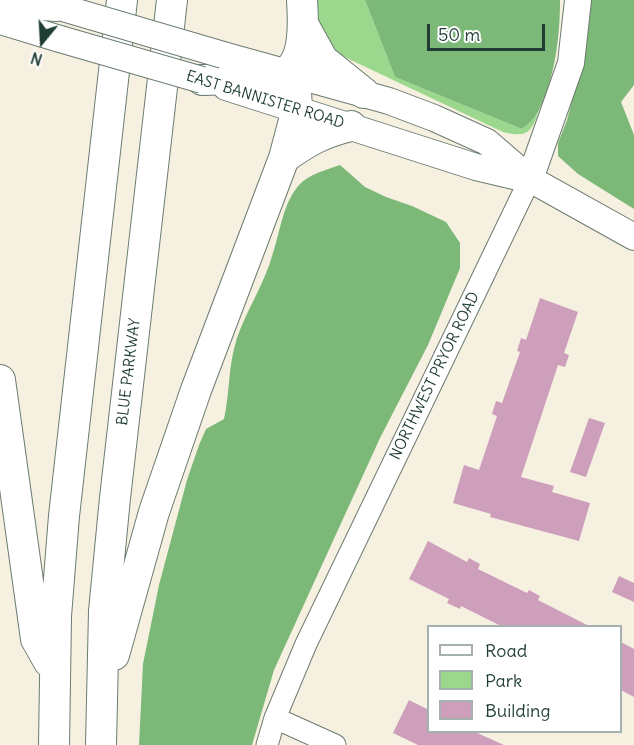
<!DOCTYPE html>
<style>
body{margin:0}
#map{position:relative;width:634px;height:745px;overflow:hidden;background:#f6f0e0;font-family:Delius,sans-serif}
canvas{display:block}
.legend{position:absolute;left:427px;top:625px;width:195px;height:108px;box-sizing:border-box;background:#fff;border:2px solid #a5b1ae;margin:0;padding:8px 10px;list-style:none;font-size:18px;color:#1f3d34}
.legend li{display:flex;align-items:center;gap:12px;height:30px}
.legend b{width:30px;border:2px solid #a5b1ae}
.north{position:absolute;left:12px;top:12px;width:60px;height:60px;-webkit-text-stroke:4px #fff;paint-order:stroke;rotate:198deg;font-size:16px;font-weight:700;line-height:24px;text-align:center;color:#1f3d34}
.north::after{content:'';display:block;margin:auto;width:21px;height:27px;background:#1f3d34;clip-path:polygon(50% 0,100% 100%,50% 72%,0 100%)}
.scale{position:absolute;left:427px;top:24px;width:118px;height:27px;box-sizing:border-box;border:3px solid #1f3d34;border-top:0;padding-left:8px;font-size:18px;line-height:21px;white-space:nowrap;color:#1f3d34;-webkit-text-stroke:4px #fff;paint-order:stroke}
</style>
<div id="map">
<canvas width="634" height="745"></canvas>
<ul class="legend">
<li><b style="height:8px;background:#fff"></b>Road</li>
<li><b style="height:16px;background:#9bd88d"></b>Park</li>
<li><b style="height:16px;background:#cd9fbb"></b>Building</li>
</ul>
<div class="north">N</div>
<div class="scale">50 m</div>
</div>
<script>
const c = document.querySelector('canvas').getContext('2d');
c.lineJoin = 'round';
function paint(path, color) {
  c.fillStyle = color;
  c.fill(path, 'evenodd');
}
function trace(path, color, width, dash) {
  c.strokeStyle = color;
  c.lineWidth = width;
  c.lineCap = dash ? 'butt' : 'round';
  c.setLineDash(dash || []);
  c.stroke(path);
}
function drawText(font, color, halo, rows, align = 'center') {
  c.font = font + ' Delius,sans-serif';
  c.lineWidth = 4.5;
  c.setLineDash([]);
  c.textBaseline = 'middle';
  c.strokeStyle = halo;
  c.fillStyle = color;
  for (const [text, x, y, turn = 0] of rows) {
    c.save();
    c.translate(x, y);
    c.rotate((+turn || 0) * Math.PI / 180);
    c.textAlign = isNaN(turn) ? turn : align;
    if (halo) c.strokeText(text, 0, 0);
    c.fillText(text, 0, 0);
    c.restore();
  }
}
const green = new Path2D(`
 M312 0H365L395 77 522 129 538 114C530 135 525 137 503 132L336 53 325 43Z`);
const forest = new Path2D(`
 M365 0H560C560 37 555 78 538 112 535 118 528 124 522 129L395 77Z
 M588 0H634V85L621 102 634 135V209L578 174 558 156V143L567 120 583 59Z
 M340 165 365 187 386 197 412 206 446 222 460 243V268L428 345 380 438 274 670 252 745H139L143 664 159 585 187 480 199 445 206 429 224 419C230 392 228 365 237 338 247 309 265 283 273 253 280 232 283 203 299 185 309 174 326 170 340 165Z`);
const building = new Path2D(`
 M540 298 578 312 564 353 569 355 565 367 558 365 521 477 554 486 552 492 590 503 579 541 490 517 491 514 453 503 464 465 479 470 497 416 492 414 496 401 502 403 520 352 517 351 521 338 526 340Z
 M589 418 605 423 586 477 570 472Z
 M428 541 467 562 469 558 480 564 478 569 527 593 529 590 540 596 538 600 591 627H503L461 606 460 609 447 603 449 599 409 579Z
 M619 576 634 583V602L612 592Z
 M621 642 634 649V697L621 690Z
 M409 700 429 710V732H475L504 745H418L393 733Z`);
const minor = new Path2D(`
 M275 718 335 745
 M267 745 275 718 306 644 530 179`);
const major = new Path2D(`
 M0 21 60 39
 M223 55 389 101 434 118 487 142 530 179 634 237
 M226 87 476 167 527 179
 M530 179 571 63 578 0`);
const highway = new Path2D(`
 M0 6 19 3 56 6
 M303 24 323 60 364 93
 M202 80C210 80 218 79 226 80 234 80 241 83 249 83 304 82 305 45 302 0
 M284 158C308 141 322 133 351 126
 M0 380 36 639 49 662
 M114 655 154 512 196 390 284 158 297 109 296 91 287 72
 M54 745 56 616 64 516 122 0
 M101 745 104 611 115 498 172 0`);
const majorBridge = new Path2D(`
 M63 8 223 55
 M60 39 202 80`);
const streetNames = [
 ["EAST BANNISTER ROAD",265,100,17],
 ["BLUE PARKWAY",129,372,-83],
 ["NORTHWEST PRYOR ROAD",435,376,-64]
];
paint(green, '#9bd88d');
paint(forest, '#7cb878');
paint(building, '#cd9fbb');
trace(minor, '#6a7c70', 23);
trace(major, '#6a7c70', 28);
trace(highway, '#6a7c70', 32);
trace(minor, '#fff', 21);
trace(major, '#fff', 26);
trace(highway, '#fff', 30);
trace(majorBridge, '#6a7c70', 28, []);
trace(majorBridge, '#fff', 26);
drawText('15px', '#1f3d34', '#fff', streetNames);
</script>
